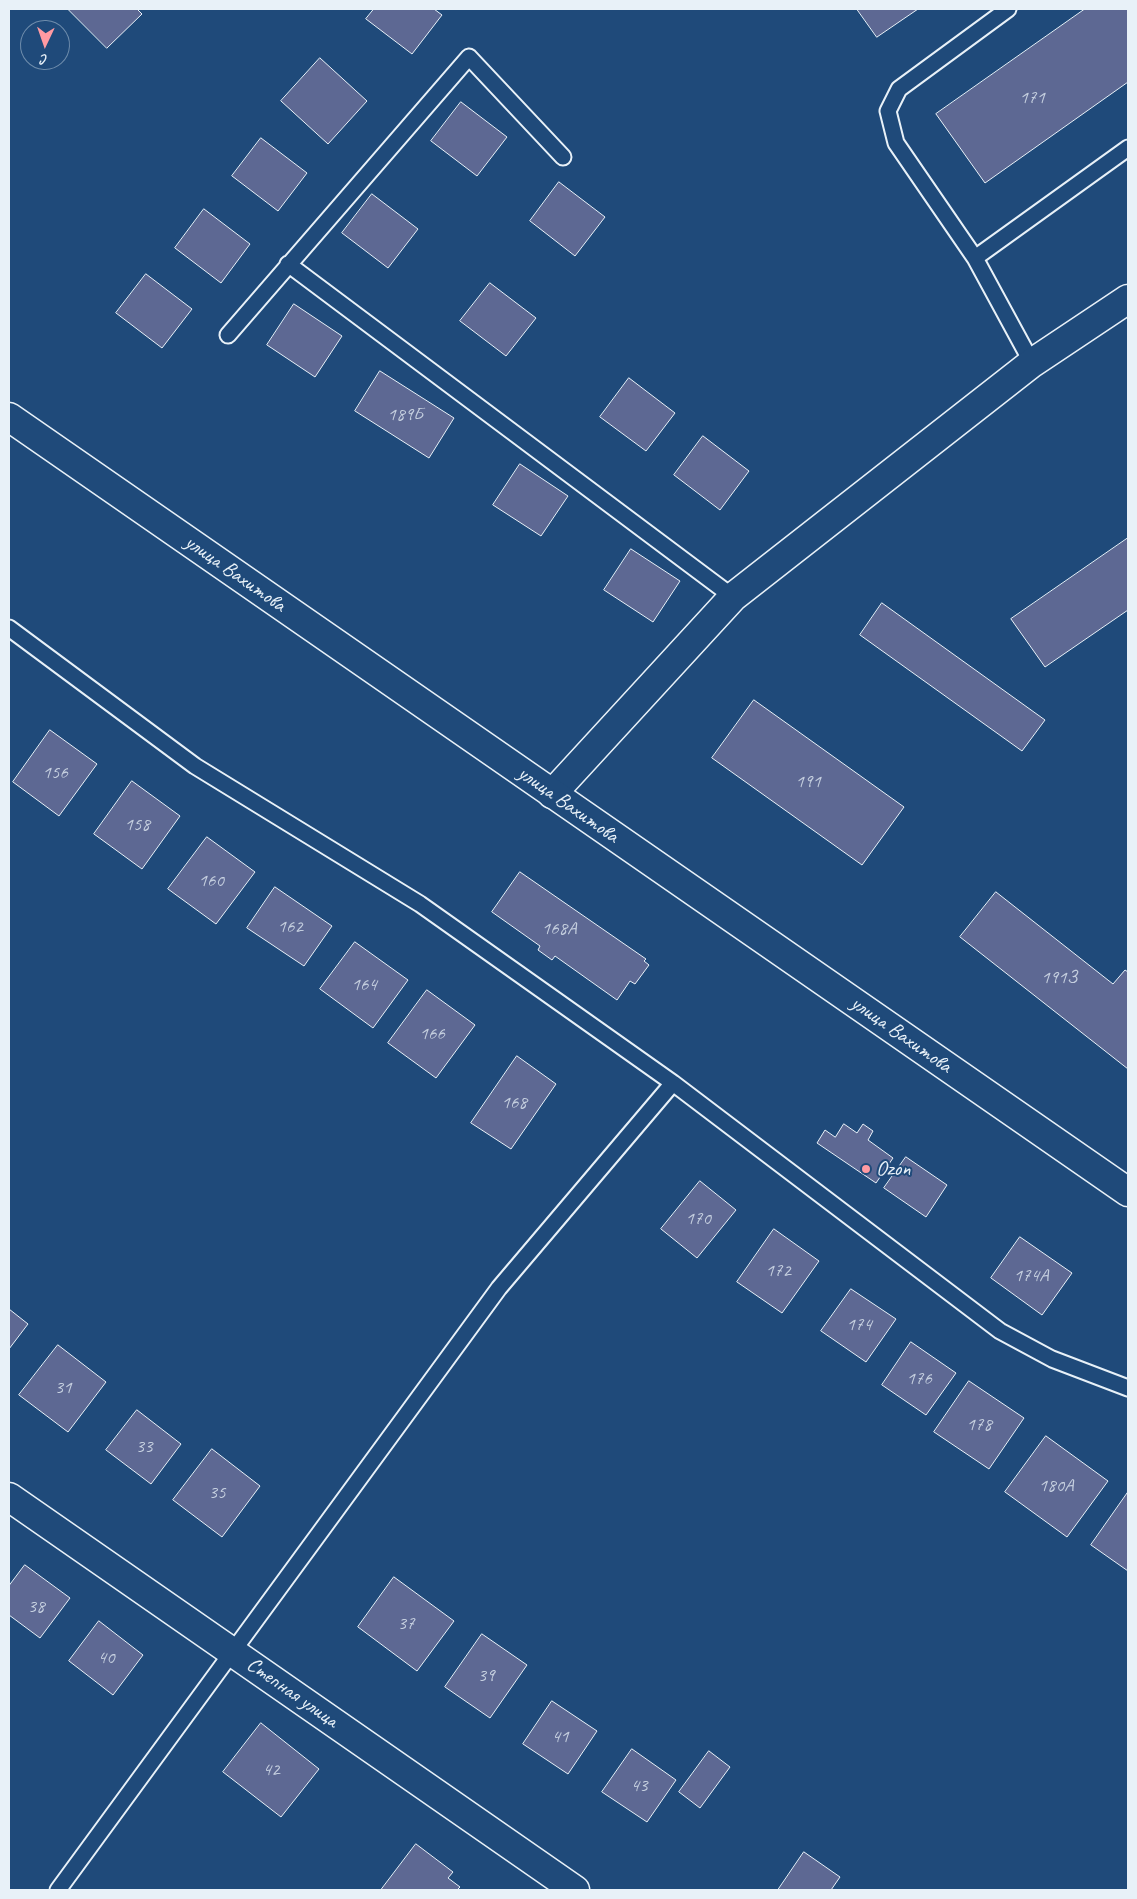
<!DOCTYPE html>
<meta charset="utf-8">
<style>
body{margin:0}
#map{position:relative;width:1137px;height:1899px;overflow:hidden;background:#1f4a7a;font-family:Caveat,sans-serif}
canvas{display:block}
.frame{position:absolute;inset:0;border:10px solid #e8f1f8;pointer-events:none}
.north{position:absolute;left:20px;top:20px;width:50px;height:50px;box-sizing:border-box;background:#1f4a7a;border:1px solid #6f8dac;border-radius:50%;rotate:183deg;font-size:14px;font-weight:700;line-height:20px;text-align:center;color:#e8f1f8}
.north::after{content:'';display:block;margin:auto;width:18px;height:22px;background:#ff9aa2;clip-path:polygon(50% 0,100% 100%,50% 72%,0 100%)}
</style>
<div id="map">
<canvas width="1137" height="1899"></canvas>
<div class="frame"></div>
<div class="north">С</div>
</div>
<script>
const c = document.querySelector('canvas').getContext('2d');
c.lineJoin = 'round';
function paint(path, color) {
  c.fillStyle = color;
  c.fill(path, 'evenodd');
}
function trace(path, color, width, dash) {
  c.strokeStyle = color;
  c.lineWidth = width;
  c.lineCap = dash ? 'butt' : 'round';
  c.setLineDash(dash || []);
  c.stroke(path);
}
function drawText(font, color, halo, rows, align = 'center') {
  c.font = font + ' Caveat,sans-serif';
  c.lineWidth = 4;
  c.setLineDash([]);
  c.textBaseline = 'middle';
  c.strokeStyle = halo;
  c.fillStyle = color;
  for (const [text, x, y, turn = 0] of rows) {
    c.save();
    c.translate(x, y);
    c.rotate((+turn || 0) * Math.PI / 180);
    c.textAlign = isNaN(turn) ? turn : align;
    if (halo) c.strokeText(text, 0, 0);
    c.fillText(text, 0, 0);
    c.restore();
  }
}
const building = new Path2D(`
 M68 9H137L142 14 107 48Z
 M374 9H434L442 15 412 54 366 19Z
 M857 9H918L877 37Z
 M1085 9H1128V82L985 183 936 114Z
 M320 58 367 101 328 144 281 101Z
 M461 102 507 137 477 176 431 141Z
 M261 138 307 173 278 211 232 176Z
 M559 182 605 217 575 256 530 221Z
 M372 194 418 229 388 268 342 233Z
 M204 209 250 244 221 283 175 248Z
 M146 274 192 309 162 348 116 313Z
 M490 283 536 318 506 356 460 321Z
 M294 304 342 336 315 377 267 345Z
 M380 371 454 418 429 458 355 411Z
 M629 378 675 413 646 451 600 417Z
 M703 436 749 471 720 510 674 475Z
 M520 464 568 496 541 536 493 505Z
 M1128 538V610L1045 667 1011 619Z
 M631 549 680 581 653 622 604 590Z
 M882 603 1045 720 1022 751 860 635Z
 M754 700 904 807 862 865 712 758Z
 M50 730 97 764 59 816 13 782Z
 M132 781 180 816 142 869 94 834Z
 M207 837 255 872 216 924 168 889Z
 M520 872 646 959 644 961 649 965 635 984 630 981 617 1000 555 956 552 960 538 950 540 946 492 912Z
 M275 887 332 926 304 966 247 928Z
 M996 892 1113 984 1125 970 1128 972V1069L960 937Z
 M355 942 408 980 373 1028 320 989Z
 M427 990 475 1025 436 1078 388 1043Z
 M517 1056 556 1084 511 1149 471 1123Z
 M844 1124 857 1133 863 1124 873 1131 868 1140 893 1158 876 1183 817 1143 825 1130 835 1137Z
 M906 1157 947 1185 926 1217 884 1188Z
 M700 1181 736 1210 697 1258 661 1229Z
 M774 1229 819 1261 782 1313 737 1282Z
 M1020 1237 1072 1273 1042 1315 991 1278Z
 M851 1289 896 1319 866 1362 821 1331Z
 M9 1309 28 1324 9 1349Z
 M911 1342 956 1373 926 1415 882 1385Z
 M58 1345 106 1382 68 1432 19 1395Z
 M969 1381 1024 1418 989 1469 934 1432Z
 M137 1410 181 1444 151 1484 106 1450Z
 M1046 1436 1108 1481 1067 1537 1005 1492Z
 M212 1449 260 1486 222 1537 173 1500Z
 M1128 1492V1571L1091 1545Z
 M25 1565 70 1598 40 1638 9 1615V1586Z
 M394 1577 454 1621 417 1671 358 1627Z
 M99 1621 143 1655 113 1695 69 1661Z
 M482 1634 527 1665 490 1718 445 1687Z
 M552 1701 597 1731 568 1774 523 1744Z
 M261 1723 319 1769 281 1817 223 1772Z
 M632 1749 676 1780 647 1822 602 1792Z
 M709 1751 730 1767 700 1808 679 1792Z
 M416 1844 453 1872 448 1878 460 1887 457 1890H381Z
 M804 1852 840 1877 831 1890H778Z`);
const service = new Path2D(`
 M975 258 896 143 888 111 899 89 1008 9
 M288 264 733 597
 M228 335 469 57 563 157
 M1032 363 975 258 1128 148
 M9 628 195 766 420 904 673 1083 1000 1331 1052 1359 1128 1388
 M58 1890 499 1288 673 1083`);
const minor = new Path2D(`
 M552 794 733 597 1032 363 1128 299
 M9 1497 575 1890`);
const secondary = new Path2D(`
 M9 417 1128 1192`);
const markers = [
 [866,1169,5,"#ff9aa2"]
];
const numberNames = [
 ["171",1032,98],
 ["189Б",405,415],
 ["156",55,773],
 ["191",808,782],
 ["158",137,825],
 ["160",211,881],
 ["162",290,927],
 ["168А",559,929],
 ["191З",1059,978],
 ["164",364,985],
 ["166",432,1034],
 ["168",514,1103],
 ["170",698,1219],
 ["172",778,1271],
 ["174А",1031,1276],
 ["174",859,1325],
 ["176",919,1379],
 ["31",63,1388],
 ["178",979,1425],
 ["33",144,1447],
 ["180А",1056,1486],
 ["35",217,1493],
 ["38",36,1607],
 ["37",406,1624],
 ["40",106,1658],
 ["39",486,1676],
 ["41",560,1737],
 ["42",271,1770],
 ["43",639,1786]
];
const streetNames = [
 ["улица Вахитова",235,574,35],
 ["улица Вахитова",568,805,35],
 ["улица Вахитова",901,1035,35],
 ["Степная улица",292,1693,35]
];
const poiNames = [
 ["Ozon",876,1169]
];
paint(building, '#5d6893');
trace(building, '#e8f1f8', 1);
trace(service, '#e8f1f8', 19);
trace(minor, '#e8f1f8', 31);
trace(secondary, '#e8f1f8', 31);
trace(service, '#1f4a7a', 15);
trace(minor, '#1f4a7a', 28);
trace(secondary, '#1f4a7a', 28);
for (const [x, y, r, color] of markers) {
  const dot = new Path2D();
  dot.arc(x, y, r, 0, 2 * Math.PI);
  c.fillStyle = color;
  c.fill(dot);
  trace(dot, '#1f4a7a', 2);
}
drawText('19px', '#c5cfdf', null, numberNames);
drawText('21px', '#e8f1f8', '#1f4a7a', streetNames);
drawText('21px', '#e8f1f8', '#1f4a7a', poiNames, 'left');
</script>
